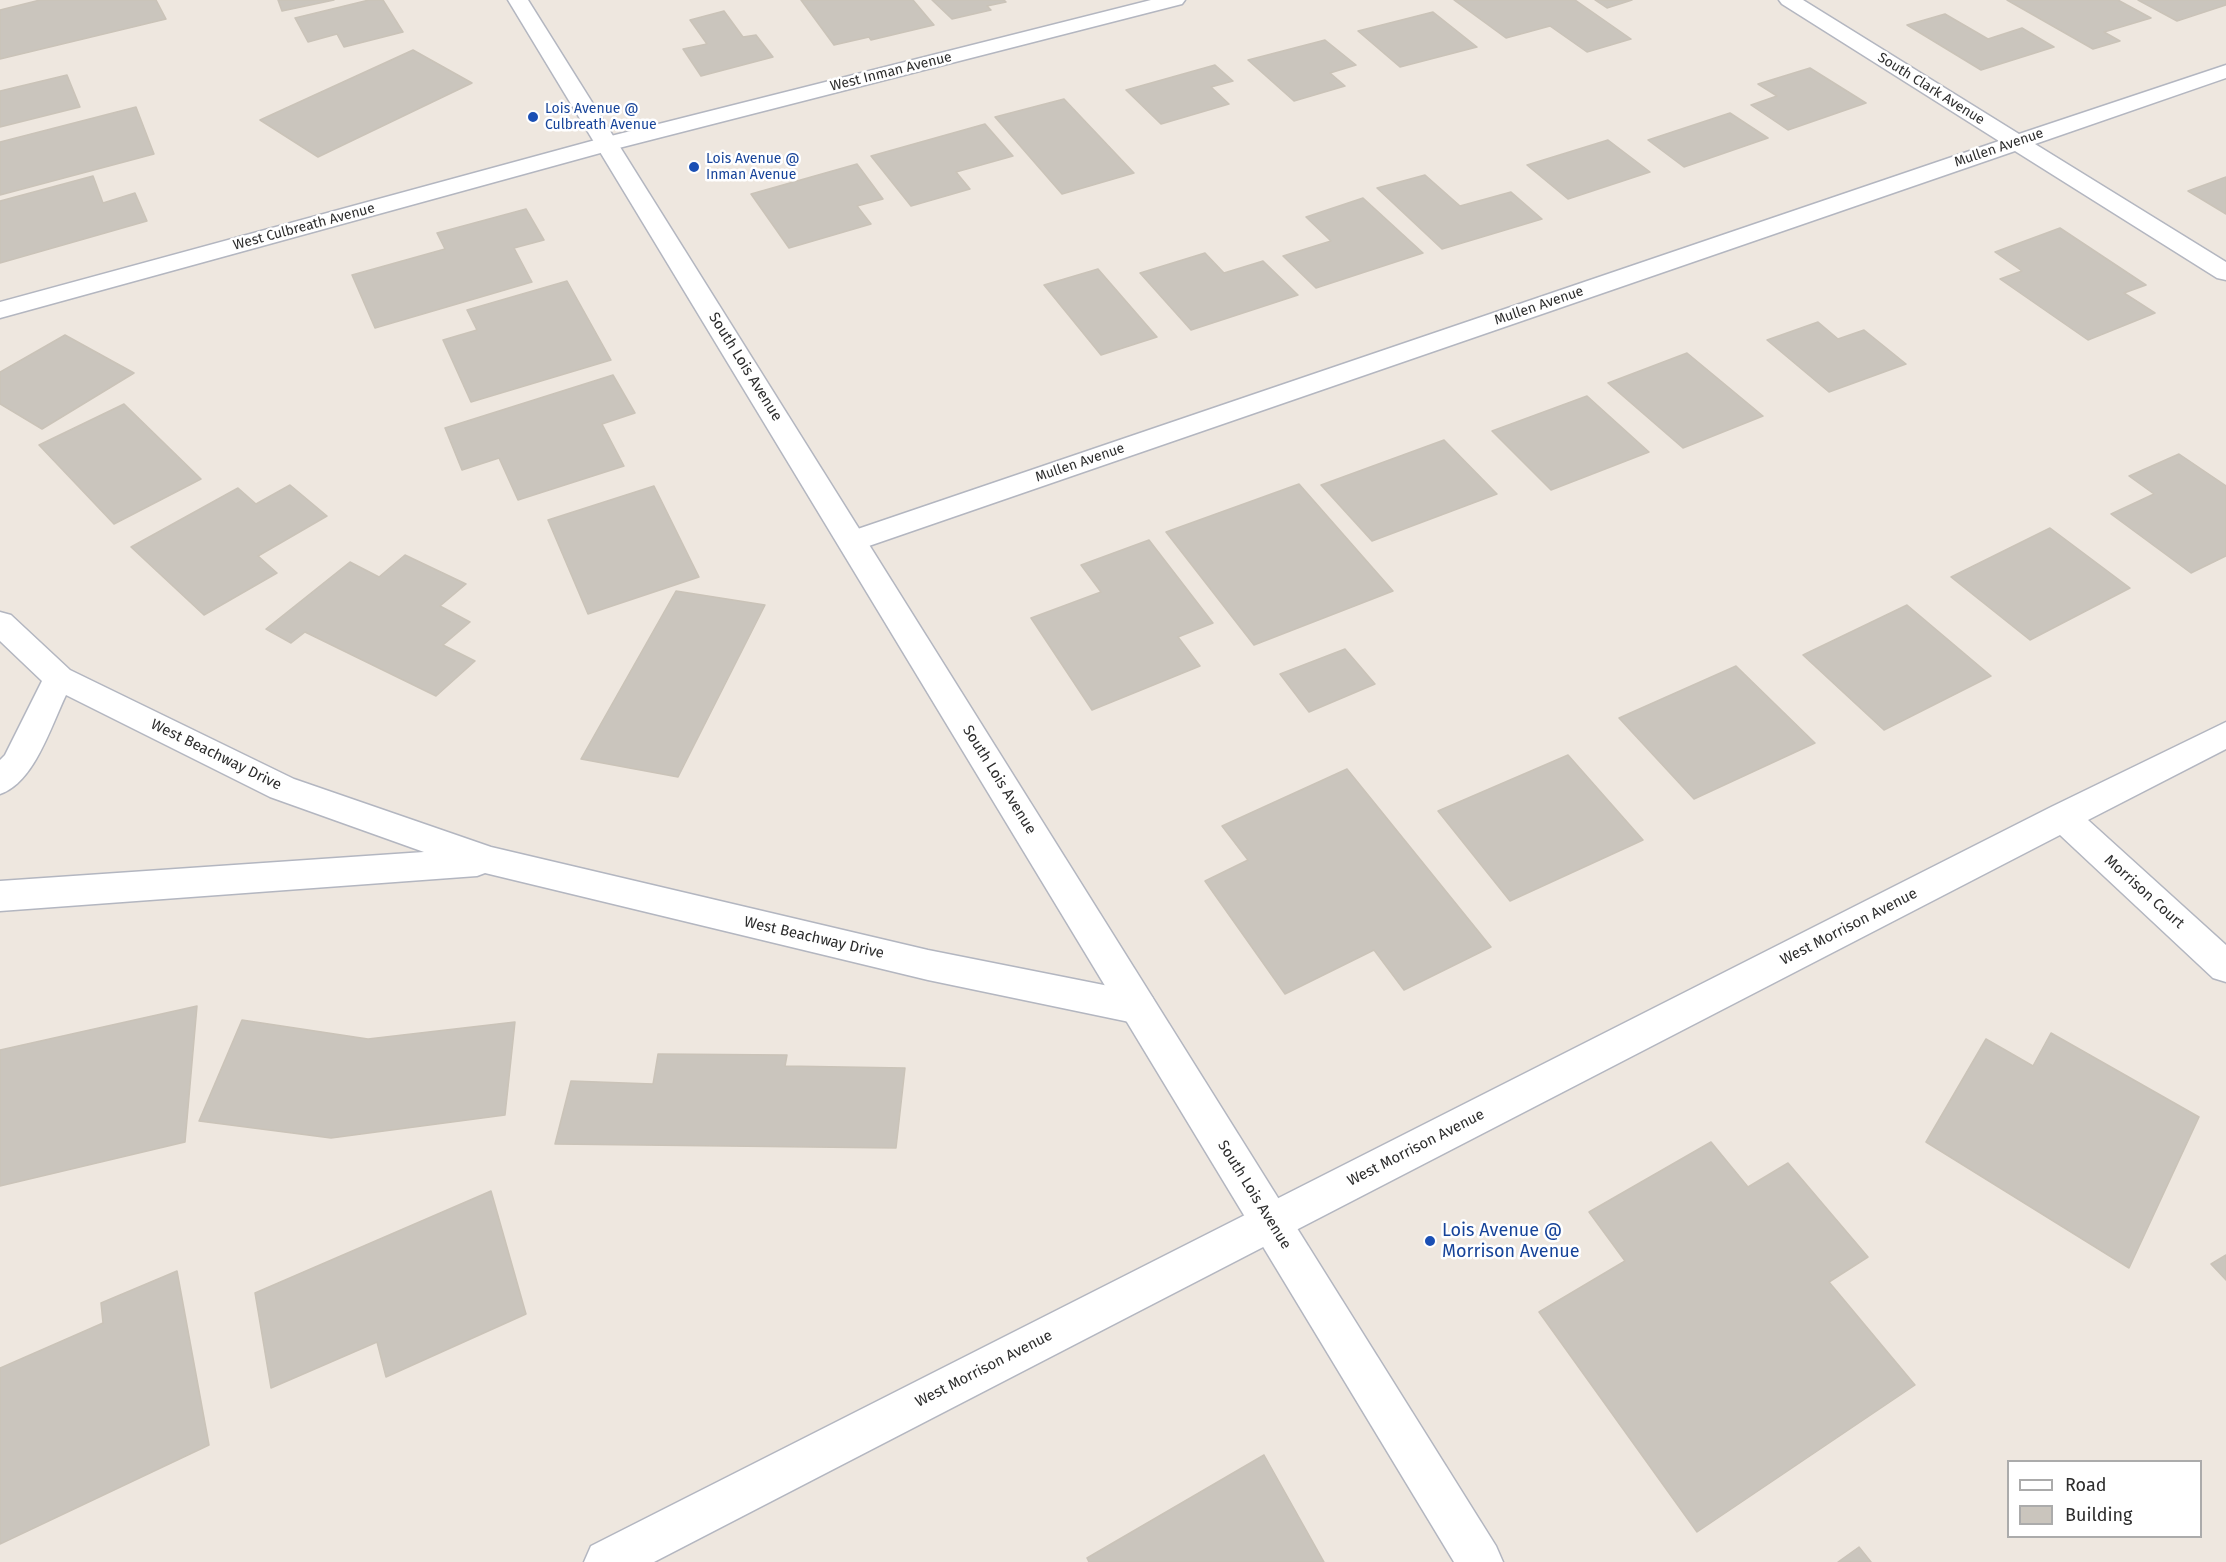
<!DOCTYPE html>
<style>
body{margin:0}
#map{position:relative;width:2226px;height:1562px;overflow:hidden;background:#eee7df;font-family:"Fira Sans",sans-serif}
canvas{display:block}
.legend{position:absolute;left:2007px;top:1460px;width:195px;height:78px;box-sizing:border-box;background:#fff;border:2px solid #ababab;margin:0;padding:8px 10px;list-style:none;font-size:18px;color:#2d2d2d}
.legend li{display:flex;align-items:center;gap:12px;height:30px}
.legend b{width:30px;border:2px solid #ababab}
</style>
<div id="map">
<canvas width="2226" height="1562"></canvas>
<ul class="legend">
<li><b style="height:8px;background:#fff"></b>Road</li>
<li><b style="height:16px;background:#cac5bd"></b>Building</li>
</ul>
</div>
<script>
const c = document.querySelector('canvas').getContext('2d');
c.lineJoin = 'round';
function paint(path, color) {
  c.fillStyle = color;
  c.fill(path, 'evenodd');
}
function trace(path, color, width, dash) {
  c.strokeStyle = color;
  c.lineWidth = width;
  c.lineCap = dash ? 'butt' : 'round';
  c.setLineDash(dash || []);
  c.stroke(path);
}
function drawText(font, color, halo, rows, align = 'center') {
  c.font = font + ' "Fira Sans",sans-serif';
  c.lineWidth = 5;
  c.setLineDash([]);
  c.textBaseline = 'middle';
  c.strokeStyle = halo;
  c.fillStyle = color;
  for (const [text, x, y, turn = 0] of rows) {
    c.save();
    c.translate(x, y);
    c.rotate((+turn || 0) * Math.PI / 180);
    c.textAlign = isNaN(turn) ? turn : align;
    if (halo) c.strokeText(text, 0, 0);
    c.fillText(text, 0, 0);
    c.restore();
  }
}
const building = new Path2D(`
 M40 0H156L166 19 0 59V10Z
 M278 0H334L282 11Z
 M369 0H383L403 32 344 47 337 34 308 42 295 18Z
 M801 0H913L934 25 871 40 869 37 834 45Z
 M932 0H1004L1006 2 987 6 991 10 952 19Z
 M1454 0H1575L1631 39 1587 52 1550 26 1506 38Z
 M1595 0H1632L1607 8Z
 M2007 0H2118L2151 18 2104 32 2120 41 2093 49Z
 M2138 0H2226V5L2177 21Z
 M724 11 743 37 756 35 773 57 701 76 683 49 707 44 690 20Z
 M1433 12 1477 47 1400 67 1358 31Z
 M1945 14 1988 39 2022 28 2054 47 1981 70 1907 25Z
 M1325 40 1356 65 1330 73 1345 86 1294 101 1248 60Z
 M413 50 472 83 318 157 260 120Z
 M1215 65 1233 81 1211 87 1229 104 1161 124 1126 90Z
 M1810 68 1866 103 1788 130 1751 105 1777 96 1758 84Z
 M67 75 80 107 0 127V91Z
 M1064 99 1134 173 1062 194 995 117Z
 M136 107 154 154 0 195V142Z
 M1730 113 1768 138 1684 167 1648 140Z
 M985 124 1013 156 956 172 970 189 911 206 871 156Z
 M1608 140 1650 172 1568 199 1527 165Z
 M857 164 883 199 857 206 871 224 789 248 751 194Z
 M1425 175 1460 206 1511 192 1542 219 1442 249 1377 188Z
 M93 176 103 203 135 193 147 221 0 263V201Z
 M2226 177V214L2188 191Z
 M1363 198 1423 253 1316 288 1283 256 1331 241 1306 217Z
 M526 209 544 240 514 248 532 282 375 328 352 275 445 249 437 233Z
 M2060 228 2146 285 2124 293 2155 313 2088 340 2000 279 2022 271 1995 252Z
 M1205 253 1224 273 1263 261 1298 295 1191 330 1140 273Z
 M1098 269 1157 337 1101 355 1044 285Z
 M567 281 611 360 471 402 443 340 477 330 467 310Z
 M1818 322 1838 339 1864 330 1906 364 1829 392 1767 340Z
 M65 335 134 373 42 429 0 404V372Z
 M1687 353 1763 416 1683 448 1608 383Z
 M613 375 635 413 602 424 624 466 518 500 499 458 462 470 445 428Z
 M1587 396 1649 452 1551 490 1492 431Z
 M124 404 201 479 114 524 39 445Z
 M1444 440 1497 494 1372 541 1321 485Z
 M2179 454 2226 486V556L2191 573 2111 514 2154 494 2129 476Z
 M1299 484 1393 591 1254 645 1166 532Z
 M290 485 327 516 258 556 277 573 204 615 131 547 238 488 256 504Z
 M654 486 699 577 588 614 548 520Z
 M2050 528 2130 588 2030 640 1951 577Z
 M1149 540 1213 623 1178 637 1200 666 1092 710 1031 618 1101 592 1081 565Z
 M405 555 466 584 440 606 470 622 443 645 475 661 436 696 305 632 291 643 266 629 350 562 379 577Z
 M676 591 765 605 678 777 581 759Z
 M1907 605 1991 676 1884 730 1803 655Z
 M1345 649 1375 684 1309 712 1280 674Z
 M1736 666 1815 743 1694 799 1619 718Z
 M1568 755 1643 840 1510 901 1438 811Z
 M1347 769 1491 947 1404 990 1374 950 1285 994 1205 881 1248 860 1222 826Z
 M197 1006 185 1142 0 1186V1050Z
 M242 1020 368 1039 515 1022 505 1115 331 1138 199 1121Z
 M2051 1033 2199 1117 2129 1268 1926 1142 1986 1039 2033 1066Z
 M658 1054 787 1055 785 1066 905 1068 896 1148 555 1144 571 1081 653 1084Z
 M1711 1142 1748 1187 1788 1163 1868 1257 1829 1282 1915 1385 1697 1532 1539 1312 1625 1261 1589 1212Z
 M491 1191 526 1314 386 1377 377 1342 271 1388 255 1293Z
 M2226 1255V1280L2211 1264Z
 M177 1271 209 1445 0 1544V1368L103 1323 101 1303Z
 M1264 1455 1324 1562H1089L1087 1558Z
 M1859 1547 1871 1562H1838Z`);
const street = new Path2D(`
 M1151 0H1185L1182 4 615 149 0 318V302L599 139Z
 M1779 0H1803L2019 134 2226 65V78L2035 144 2226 262V280L2217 278 2015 151 863 548 853 551 843 548 838 541 843 534 1999 141 1782 4Z
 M0 612 11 615 70 670 294 779 491 847 928 950 1139 992 1152 997 1157 1008 1152 1019 1139 1024 928 980 485 873 477 876 0 911V881L424 852 270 797 66 695C51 726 34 783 0 794V760L5 755 42 681 0 641Z
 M2226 722V749L2088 820 2226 945V982L2213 978 2060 835 654 1562H584L591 1546 2051 807Z`);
const secondary = new Path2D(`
 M508 0H528L1496 1546 1503 1562H1454Z`);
const markers = [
 [533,117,6,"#1a4fb4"],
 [694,167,6,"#1a4fb4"],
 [1430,1241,6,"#1a4fb4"]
];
const farStreetnames = [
 ["West Inman Avenue",891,72,-14],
 ["South Clark Avenue",1931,89,32],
 ["Mullen Avenue",1999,148,-19],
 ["West Culbreath Avenue",304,227,-15],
 ["Mullen Avenue",1539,306,-19],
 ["Mullen Avenue",1080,463,-19]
];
const farTransitnames = [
 ["Lois Avenue @",545,109],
 ["Culbreath Avenue",545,125],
 ["Lois Avenue @",706,159],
 ["Inman Avenue",706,175]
];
const streetNames = [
 ["South Lois Avenue",745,367,58],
 ["West Beachway Drive",216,755,26],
 ["South Lois Avenue",999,780,58],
 ["Morrison Court",2144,892,42],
 ["West Morrison Avenue",1849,927,-27],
 ["West Beachway Drive",814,938,13],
 ["West Morrison Avenue",1416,1148,-27],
 ["South Lois Avenue",1254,1195,58],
 ["West Morrison Avenue",984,1369,-27]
];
const nearTransitnames = [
 ["Lois Avenue @",1442,1231],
 ["Morrison Avenue",1442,1252]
];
paint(building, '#cac5bd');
trace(building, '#cac3b8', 1.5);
trace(street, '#b3b6c0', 3);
trace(secondary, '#b3b6c0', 3);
paint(street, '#fff');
paint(secondary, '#fff');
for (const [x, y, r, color] of markers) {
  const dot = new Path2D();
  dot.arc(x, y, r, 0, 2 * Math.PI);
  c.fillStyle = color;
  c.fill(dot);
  trace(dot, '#fff', 2);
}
drawText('14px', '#2d2d2d', '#fff', farStreetnames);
drawText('14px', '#164399', '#fff', farTransitnames, 'left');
drawText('15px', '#2d2d2d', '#fff', streetNames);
drawText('18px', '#164399', '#fff', nearTransitnames, 'left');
</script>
